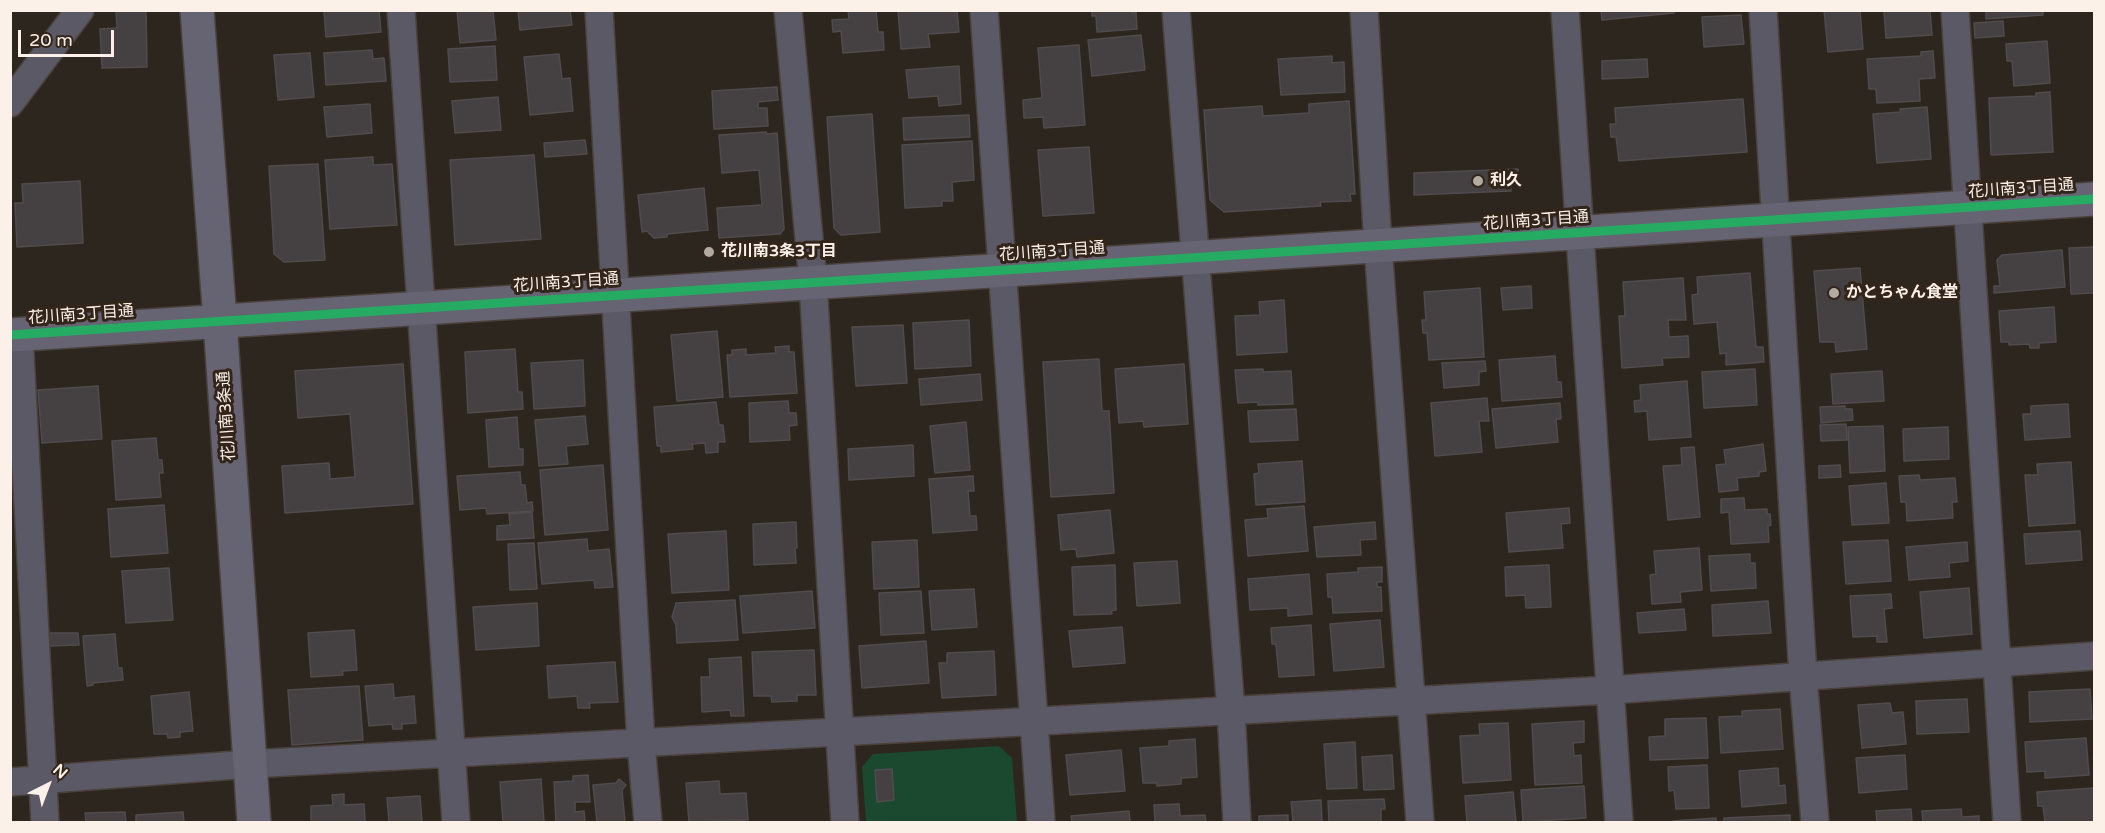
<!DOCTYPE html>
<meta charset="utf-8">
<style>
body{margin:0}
#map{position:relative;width:2105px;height:833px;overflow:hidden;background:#2d261f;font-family:"Varela Round",sans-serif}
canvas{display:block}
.frame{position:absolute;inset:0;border:12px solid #fbf1e9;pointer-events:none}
.north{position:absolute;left:18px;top:755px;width:60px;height:60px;-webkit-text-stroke:4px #332519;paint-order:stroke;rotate:42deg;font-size:16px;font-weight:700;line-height:24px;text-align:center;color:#fbf1e9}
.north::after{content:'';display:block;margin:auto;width:21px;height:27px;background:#fbf1e9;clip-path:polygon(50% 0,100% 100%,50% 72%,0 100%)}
.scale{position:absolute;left:18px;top:30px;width:96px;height:27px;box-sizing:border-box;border:3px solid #fbf1e9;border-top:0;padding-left:8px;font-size:18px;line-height:21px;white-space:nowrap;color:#fbf1e9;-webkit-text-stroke:4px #332519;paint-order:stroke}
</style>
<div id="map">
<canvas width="2105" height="833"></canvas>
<div class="frame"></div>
<div class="north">N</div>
<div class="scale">20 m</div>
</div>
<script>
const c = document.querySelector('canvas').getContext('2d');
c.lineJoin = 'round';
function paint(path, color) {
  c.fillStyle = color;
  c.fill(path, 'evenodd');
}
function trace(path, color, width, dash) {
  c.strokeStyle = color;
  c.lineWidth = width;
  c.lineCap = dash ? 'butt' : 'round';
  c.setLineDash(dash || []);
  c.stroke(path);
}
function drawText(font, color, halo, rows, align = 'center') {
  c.font = font + ' "Varela Round","Noto Sans JP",sans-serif';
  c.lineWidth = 6;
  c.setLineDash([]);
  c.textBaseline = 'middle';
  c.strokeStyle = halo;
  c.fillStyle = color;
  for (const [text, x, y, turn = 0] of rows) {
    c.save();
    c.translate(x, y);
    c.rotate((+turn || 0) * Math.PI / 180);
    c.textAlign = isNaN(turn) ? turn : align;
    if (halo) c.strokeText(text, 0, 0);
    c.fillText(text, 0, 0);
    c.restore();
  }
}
const green = new Path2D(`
 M999 746 1012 758 1017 822H866L862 767 873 754Z`);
const building = new Path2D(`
 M116 10H146L147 67 102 68 100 29 117 28Z
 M324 10H379L381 32 326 37Z
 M457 10H493L496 40 460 43Z
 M518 10H570L572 25 520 30Z
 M848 10H876L878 32H883L884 50 843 53 841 31 833 32 832 20 849 19Z
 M898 10H957L959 32 928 34 930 47 901 49Z
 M1092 10H1132V13L1136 12 1137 29 1097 32 1096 16H1092Z
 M1601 10H1674V13L1602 20Z
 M1824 10H1860L1863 49 1828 52Z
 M1884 10H1930L1932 35 1886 38Z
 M1986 10H2043V15L1986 19Z
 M1741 15 1744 44 1704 47 1702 17Z
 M2003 21 2004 36 1975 38 1974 23Z
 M1141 35 1145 70 1092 76 1088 40Z
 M2047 41 2050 83 2014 86 2012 61H2007L2006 44Z
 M1079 45 1085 125 1044 128 1043 117 1024 118 1023 100 1042 98 1038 48Z
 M495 46 497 80 450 82 448 49Z
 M372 50 373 59 384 58 386 81 326 85 324 53Z
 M1933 51 1935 78 1919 79 1920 101 1877 103 1876 89H1869L1867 59 1921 56V52Z
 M310 53 314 97 278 100 274 55Z
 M559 54 562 79 570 78 573 111 530 115 524 57Z
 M1332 56V63L1344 62 1345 92 1281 95 1278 59Z
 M1647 59 1648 77 1602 79V61Z
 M959 66 961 104 939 106 938 96 909 98 906 70Z
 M777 87 778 100 758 102V108H767L768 126 714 129 712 91Z
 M2050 92 2053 152 1991 155 1989 98 2036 96V93Z
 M498 97 501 130 455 133 452 101Z
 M1743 99 1747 152 1619 161 1616 137H1611L1610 124H1616L1615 108Z
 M1349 101 1355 194H1350L1351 201 1320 202 1321 206 1224 212 1210 200 1204 110 1262 106 1263 116 1309 113V104Z
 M370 104 372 133 327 137 324 107Z
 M1927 107 1931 159 1877 163 1873 114 1901 112 1900 109Z
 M872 114 880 232 841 235 834 228 827 117Z
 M969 115 970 137 904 140 903 118Z
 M766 132 767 134 777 133 784 229 780 234 719 238 717 208 762 205 759 170 722 173 719 135Z
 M585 140 587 154 545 157 544 143Z
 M972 141 974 180 952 182 953 201H942V206L905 208 902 145Z
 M1089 147 1094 213 1043 216 1038 150Z
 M534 155 541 239 455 245 450 160Z
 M373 157V165L392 164 397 225 330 229 325 160Z
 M318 164 325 260 284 262 274 254 269 166Z
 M1518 169V180H1510L1511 191 1414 195V173Z
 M80 181 83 243 17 247 15 203H23L22 184Z
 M704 188 708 230 667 234V237L654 238 647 231 642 232 638 195Z
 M2094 247V293L2071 294 2069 248Z
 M2062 250 2065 287 1994 293V286H2000L1997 260 2002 255Z
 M1860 268 1867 349 1836 352 1835 342H1820L1814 271Z
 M1750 273 1756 347H1763L1764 362 1726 365V353L1720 354 1717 322 1694 324 1692 295 1698 294 1697 277Z
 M1683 278 1686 320H1668L1669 337 1688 336 1689 357 1662 358 1663 365 1622 368 1619 316H1625L1623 282Z
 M1531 286 1532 308 1503 310 1501 288Z
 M1480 288 1484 357 1429 360 1427 333H1423L1422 320H1426L1424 292Z
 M1284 300 1287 352 1237 355 1235 316 1260 315 1259 302Z
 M2054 307 2056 342 2039 343V348H2030L2029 344 2009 345V342H2001L1999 311Z
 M969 320 971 366 915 369 913 323Z
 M903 325 907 383 856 386 852 327Z
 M717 331 723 397 677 401 671 335Z
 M789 346V352H794L797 393 730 397 727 355H732V350L746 349V355L776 353 775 347Z
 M515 349 518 392H522L523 409 468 413 465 352Z
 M1555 356 1557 382H1561L1562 397 1502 401 1499 360Z
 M1099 359 1102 411H1109L1114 493 1051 497 1043 362Z
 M583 360 585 406 534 409 531 363Z
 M1485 361 1486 371 1479 372V385L1444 388 1442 363Z
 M403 364 413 504 285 513 282 466 329 463 330 479 355 477 350 414 298 418 295 371Z
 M1184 364 1188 424 1144 427 1143 421 1119 423 1115 369Z
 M1263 369V372L1291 371 1293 404 1258 405V402L1238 403 1235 370Z
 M1755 369 1757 405 1704 408 1702 372Z
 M1882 371 1884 401 1833 404 1831 374Z
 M980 374 982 400 921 405 919 379Z
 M1687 381 1691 437 1649 440 1647 411 1635 412 1634 401 1641 400 1640 385Z
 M98 386 102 439 42 443 38 390Z
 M1487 398 1489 421H1479L1482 452 1435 456 1431 403Z
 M788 401 789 413H796L797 425 789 426 790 440 750 442 749 403Z
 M716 402 719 425H723L725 442H718V452L706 453 705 443 692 444 693 449 661 452V446H657L654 407Z
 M1560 403 1561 419H1556L1558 442 1496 448 1492 409Z
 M2068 404 2070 437 2025 440 2023 414H2031V406Z
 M1845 406V409H1852L1853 420 1821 423 1820 407Z
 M1296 409 1298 440 1250 442 1248 411Z
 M585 416 588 444 566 446 568 464 539 466 535 420Z
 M517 417 519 449H523V465L489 467 486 420Z
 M966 422 970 470 935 473 930 426Z
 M1846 424 1847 440 1821 441 1820 425Z
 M1883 426 1885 471 1850 473 1848 427Z
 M1948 427 1949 459 1904 461 1903 429Z
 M156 438 158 460H162L163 473H159L161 497 116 500 112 441Z
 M1763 444 1766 471 1759 472V476L1737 478 1738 490 1719 492 1716 465 1726 464 1724 450Z
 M913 445 914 476 849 480 848 449Z
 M1694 447 1700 517 1668 520 1663 466 1682 465 1681 448Z
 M1302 461 1305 502 1256 505 1254 474 1259 473 1258 464Z
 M2071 462 2075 523 2029 526 2025 475H2038L2037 464Z
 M603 465 608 530 545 535 540 470Z
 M1840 465 1841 477 1819 478V466Z
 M520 472 521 485H525L527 503 532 502 533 511 487 514 486 508 460 510 457 476Z
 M1919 475 1920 480 1955 478 1957 502H1952L1953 518 1907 521 1906 502H1901L1899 476Z
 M973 476 974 491H968L970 516H976L977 530 933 533 929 479Z
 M1886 483 1889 523 1852 525 1849 486Z
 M1744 498 1745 510 1767 509V514H1770L1771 525 1768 526 1769 542 1731 544 1729 512 1721 513V499Z
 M164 505 168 553 111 557 108 509Z
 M1304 506 1308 551 1248 556 1245 520 1268 518 1267 509Z
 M1569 508 1570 523 1561 524 1563 548 1509 552 1506 513Z
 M1110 510 1114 553 1077 557 1076 549 1061 550 1058 515Z
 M532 512 534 538 497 540V526L510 525 509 514Z
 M796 522 797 548H795L796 563 754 565 753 524Z
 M1375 522 1376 539 1360 540 1361 555 1317 557 1314 527Z
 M726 531 729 590 672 593 668 534Z
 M2080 531 2082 560 2026 564 2024 534Z
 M587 539 588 551 609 549 613 587 595 588 594 580 542 584 538 543Z
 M917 540 919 587 874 589 872 542Z
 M1888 540 1891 581 1846 584 1843 542Z
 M1967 542 1968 561 1949 563 1950 577 1909 580 1906 547Z
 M534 543 537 589 510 590 508 544Z
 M1699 548 1702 590 1680 592 1681 602 1652 604 1650 575 1656 574 1654 551Z
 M1750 554V563H1755L1756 588 1711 591 1709 556Z
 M1177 561 1180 603 1137 606 1134 563Z
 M1115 565 1116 610 1111 611 1112 614 1074 615 1072 567Z
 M1549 565 1551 607 1526 608 1525 595 1506 596 1505 567Z
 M1382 567V582H1377V587H1381L1382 611 1333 613 1332 597H1328L1327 574 1358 572V568Z
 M169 568 173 620 126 623 122 571Z
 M1309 574 1312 614 1288 616V608L1250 610 1248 579Z
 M1969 588 1972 634 1924 638 1920 592Z
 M974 589 977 627 932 630 929 591Z
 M812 591 815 628 743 633 740 596Z
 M921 591 924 633 881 635 879 593Z
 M1891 594 1892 608 1884 609 1887 642H1877V636L1853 637 1850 596Z
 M735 600 738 640 677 643 676 625 672 617 676 603Z
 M1768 601 1771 633 1713 636 1712 605Z
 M537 603 539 646 476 650 473 607Z
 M1684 609 1686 630 1639 633 1637 613Z
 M1380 620 1384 667 1334 671 1330 624Z
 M1311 625 1314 675 1279 677 1276 644H1272L1271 628Z
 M1122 627 1125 663 1073 667 1069 631Z
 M354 630 357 670 342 671 343 675 311 677 308 633Z
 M49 633H78L79 645 50 646Z
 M115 634 118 668H122L123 680 93 683V685L87 686 83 636Z
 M926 641 929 683 862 688 859 646Z
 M814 650 816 695H797V701L772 702 771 696H754L752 652Z
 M994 651 996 695 942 698 939 663H947V653Z
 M741 657 744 716H731L730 710 702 712 701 677H710L709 659Z
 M615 662 618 702 589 703 590 708H578L577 696 549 698 547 666Z
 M393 684 394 698 414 696 416 723 402 724V729H393L392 724 369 726 365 686Z
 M359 686 363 740 292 745 288 690Z
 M2090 689 2092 719 2030 722 2029 692Z
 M189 692 193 731 180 732V737L168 738 167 734H154L151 696Z
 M1967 699 1969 732 1917 734 1916 701Z
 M1890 703 1892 713 1903 712 1906 744 1862 748 1858 705Z
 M1780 709 1783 749 1721 753 1719 717 1742 716V711Z
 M1706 718 1708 758 1650 760 1649 737 1665 736V719Z
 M1584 721V742L1573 743 1574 756 1581 755 1582 783 1535 785 1532 724Z
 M1508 723 1511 780 1463 783 1460 736 1480 735 1479 724Z
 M2086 738 2089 775 2045 778V771L2027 772 2025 742Z
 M1195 739 1197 777 1181 778V784L1157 786V783H1143L1140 748 1169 746V741Z
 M1355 742 1357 788 1327 789 1324 744Z
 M1121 750 1125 791 1070 795 1066 755Z
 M1392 755 1394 789 1364 790 1362 757Z
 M1905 755 1907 789 1859 793 1856 758Z
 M1707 765 1709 808 1676 809 1674 790 1669 791 1668 767Z
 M1778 768 1779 786 1785 785 1786 803 1742 807 1739 771Z
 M892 769 894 800 877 802 875 770Z
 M588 775 590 802H575V812L584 811 585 822H556L554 782 573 781V776Z
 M541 779 544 822H503L500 782Z
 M619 779 626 785 622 790 625 822H597L593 785 616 783Z
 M719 781 720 794 746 793 748 820 689 822 686 783Z
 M1584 786 1586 818 1523 822 1521 790Z
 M2094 788V822H2045L2043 806H2038L2037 792Z
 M1513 792 1516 822H1467L1465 796Z
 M344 794V805L364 804 365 822H311V806L333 805 332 795Z
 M420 796 422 822H389L387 798Z
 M1384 799 1385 809H1381V822H1329L1328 801Z
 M1321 800 1322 822H1293L1291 802Z
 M1179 804 1180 816 1205 815 1206 822H1155L1154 805Z
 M1911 809 1912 822H1877L1876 811Z
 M1961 809 1962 817 1979 816V822H1923L1922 811Z
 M1129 811 1130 822H1072L1071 816Z
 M125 812 126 822H86L85 813Z
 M183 812 184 822H136V815Z
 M1288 815V822H1259V816Z
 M1790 815V822H1724V818Z
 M1716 818V822H1673V821Z`);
const street = new Path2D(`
 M401 10 456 822
 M599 10 641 743 648 822
 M788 10 813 282 845 822
 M984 10 1041 822
 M1176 10 1231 711 1237 822
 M1364 10 1378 246 1420 822
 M1565 10 1619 822
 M1763 10 1803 676 1815 822
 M1955 10 2007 822
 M10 103 80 10
 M19 335 45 822
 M10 782 250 764 1610 690 2094 656`);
const secondary = new Path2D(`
 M197 10 220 321 254 822
 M10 335 2094 199`);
const cycleway = new Path2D(`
 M10 335 2094 199`);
const markers = [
 [1478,181,6,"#b3aaa2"],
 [709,252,6,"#b3aaa2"],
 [1834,293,6,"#b3aaa2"]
];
const poiNames = [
 ["利久",1490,181],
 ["花川南3条3丁目",721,252],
 ["かとちゃん食堂",1846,293]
];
const streetNames = [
 ["花川南3丁目通",2021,189,-4],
 ["花川南3丁目通",1536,221,-4],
 ["花川南3丁目通",1052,252,-4],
 ["花川南3丁目通",566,283,-4],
 ["花川南3丁目通",81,315,-4],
 ["花川南3条通",227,416,-94]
];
paint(green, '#1a4930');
paint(building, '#454041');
trace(building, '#504c4d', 1.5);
trace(street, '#49423c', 30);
trace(secondary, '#49423c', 36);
trace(street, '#5b5965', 27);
trace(secondary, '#666373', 33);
trace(cycleway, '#26ab63', 9);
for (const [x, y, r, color] of markers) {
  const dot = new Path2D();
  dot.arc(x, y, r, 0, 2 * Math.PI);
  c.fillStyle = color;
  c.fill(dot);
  trace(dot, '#332519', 2);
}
drawText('bold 16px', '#fbf1e9', '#332519', poiNames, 'left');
drawText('16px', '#fbf1e9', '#332519', streetNames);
</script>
